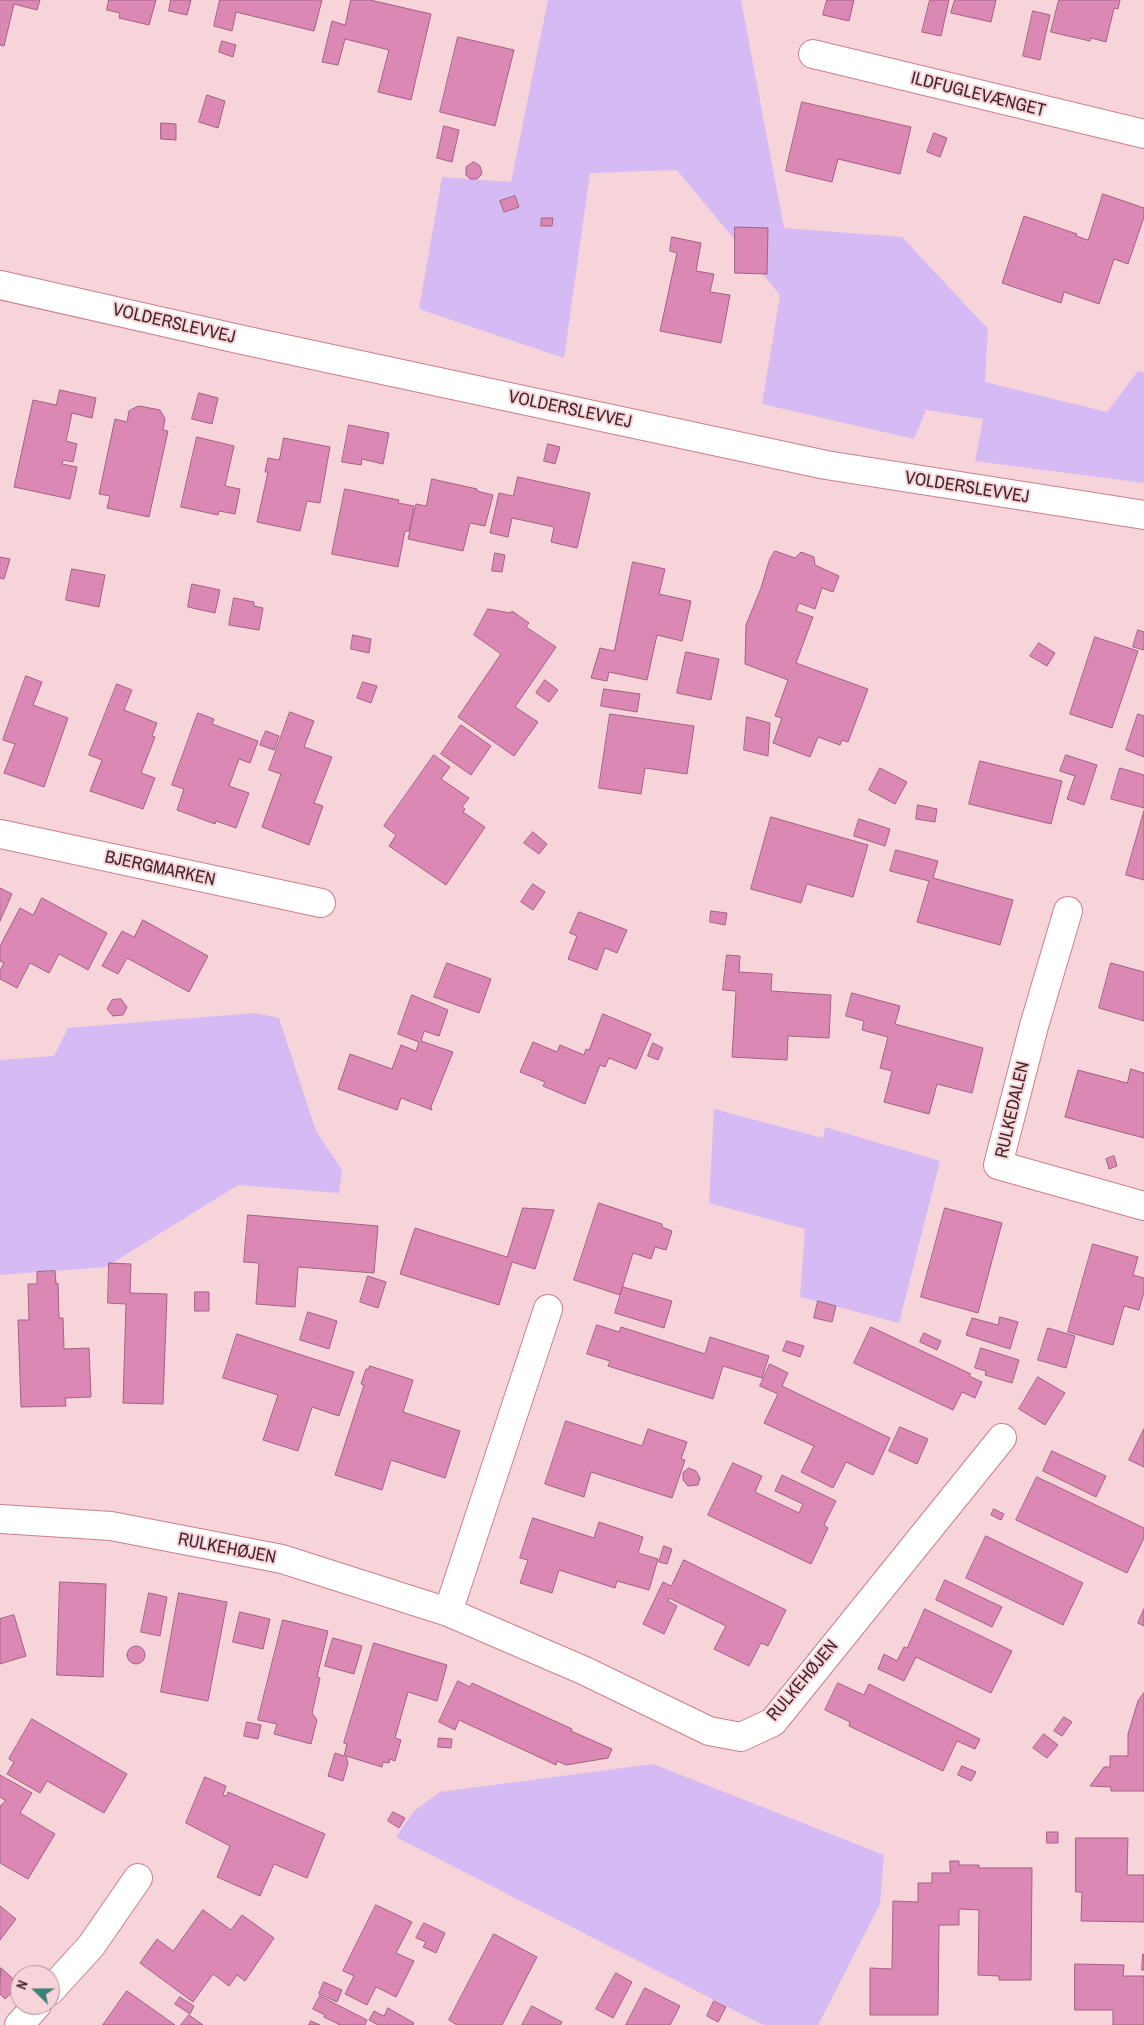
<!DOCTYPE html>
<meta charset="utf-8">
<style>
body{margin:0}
#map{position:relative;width:1144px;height:2025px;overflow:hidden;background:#f6d4d9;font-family:"Archivo Narrow",sans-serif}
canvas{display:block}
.north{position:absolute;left:10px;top:1965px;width:50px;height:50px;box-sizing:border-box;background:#f6d4d9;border:1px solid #ae8e93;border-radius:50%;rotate:292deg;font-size:14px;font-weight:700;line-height:20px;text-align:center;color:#43242a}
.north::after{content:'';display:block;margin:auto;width:18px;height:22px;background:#3a817a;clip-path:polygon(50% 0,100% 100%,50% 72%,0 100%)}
</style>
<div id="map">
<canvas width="1144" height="2025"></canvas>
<div class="north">N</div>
</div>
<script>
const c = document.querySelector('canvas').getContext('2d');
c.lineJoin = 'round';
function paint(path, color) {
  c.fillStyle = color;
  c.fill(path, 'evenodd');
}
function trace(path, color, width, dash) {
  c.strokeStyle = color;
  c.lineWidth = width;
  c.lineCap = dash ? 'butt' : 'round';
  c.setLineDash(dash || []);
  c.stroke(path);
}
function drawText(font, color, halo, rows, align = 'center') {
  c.font = font + ' "Archivo Narrow",sans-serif';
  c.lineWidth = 4;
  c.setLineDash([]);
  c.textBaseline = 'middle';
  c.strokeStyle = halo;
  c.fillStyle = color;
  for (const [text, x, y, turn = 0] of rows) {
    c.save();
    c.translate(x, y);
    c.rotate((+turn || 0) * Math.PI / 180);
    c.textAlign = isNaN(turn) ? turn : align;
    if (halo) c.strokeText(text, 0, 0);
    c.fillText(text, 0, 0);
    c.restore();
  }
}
const green = new Path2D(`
 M548 0H741L784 228 902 237 988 329 985 382 1107 412 1138 371 1144 372V483L975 461 983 419 926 410 914 439 762 404 780 295 677 170 590 173 564 358 419 309 442 177 511 182Z
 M255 1013 279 1018 316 1131 342 1170 339 1193 238 1185 106 1267 0 1275V1060L54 1056 68 1028Z
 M714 1109 823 1138 825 1127 940 1161 899 1323 800 1297 805 1229 709 1203Z
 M653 1764 884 1855 880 1904 818 2025H763L396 1837 414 1811 440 1792Z`);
const building = new Path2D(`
 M0 0H40L37 10 14 4 4 46 0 45Z
 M109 0H156L149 25 119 18 120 13 107 10Z
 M171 0H191L187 15 169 11Z
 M220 0H322L314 31 236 12 232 31 214 26Z
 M351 0H370L431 14 411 100 378 92 389 50 345 39 338 65 322 62 332 21 345 25Z
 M827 0H854L849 21 823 15Z
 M930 0H949L941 36 922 32Z
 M955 0H996L991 22 951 13Z
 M1059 0H1120L1118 9 1114 8 1106 42 1091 38 1090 41 1051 32Z
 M1033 11 1050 15 1040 60 1023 56Z
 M458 37 514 50 495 126 440 112Z
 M222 41 236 45 233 57 219 52Z
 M207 95 225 101 218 128 199 122Z
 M802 102 911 127 900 174 838 159 832 182 786 171Z
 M161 123 176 124V140L161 139Z
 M444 126 459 130 452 162 437 158Z
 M934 133 947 138 940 157 927 152Z
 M474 162 480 166 482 174 477 179H470L466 175V167Z
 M1103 194 1144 208V217L1128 264 1114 259 1099 304 1064 292 1061 303 1002 283 1024 216 1077 234 1076 236 1088 240Z
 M515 196 519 207 504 212 500 201Z
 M542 218H553L552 226H541Z
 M735 227 768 228 767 274 735 273Z
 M672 237 701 243 696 271 714 274 710 292 730 295 721 343 660 331 677 253 670 251Z
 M60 390 96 398 92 418 72 413 66 441 77 444 73 462 63 460 62 464 77 467 70 499 14 487 33 400 56 405Z
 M199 393 218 398 212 424 192 419Z
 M139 406 160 410 165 419 163 430 168 431 149 517 107 508 110 496 99 494 115 419 127 422 129 411Z
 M349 425 389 433 383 464 362 459 361 465 342 462Z
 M197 437 234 446 225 486 240 489 235 514 219 511 218 515 181 507Z
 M284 438 330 447 320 503 307 501 300 531 257 522 268 472H265L268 458 279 460Z
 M548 444 560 447 555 464 544 461Z
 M518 477 590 493 577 548 551 542 554 527 512 518 508 537 490 533 499 493 513 496Z
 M432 479 477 489V491L493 495 485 526 470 523 463 551 408 539 416 504 426 506Z
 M345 489 399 500 398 503 414 506 409 531H405L398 567 332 554Z
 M775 551 795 558 801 552 814 557 815 565 839 576 833 592 822 588 815 609 799 603 796 611 813 617 796 663 868 689 848 742 842 740 840 745 818 737 810 757 773 743 782 718 775 716 788 680 745 664 746 625 761 588 769 561Z
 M495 553 505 555 502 572 492 571Z
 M0 557 10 559 4 579 0 578Z
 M633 562 665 569 659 594 691 601 682 641 657 635 647 680 609 672 607 681 591 678 600 648 614 651Z
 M72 569 105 575 99 607 66 600Z
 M192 584 220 590 215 613 188 607Z
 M234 598 254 602V606L263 608 259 630 229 625Z
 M488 609 510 613 512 611 529 623 526 627 556 647 515 707 538 722 514 756 458 717 501 654 474 635Z
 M1138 630 1144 632V650L1133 647Z
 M353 635 371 639 369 653 351 649Z
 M1095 637 1138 651 1112 728 1070 714Z
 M1039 643 1055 653 1047 666 1030 656Z
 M686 652 719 659 711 700 677 693Z
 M26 676 42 682 33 705 68 718 44 787 4 773 15 744 3 740Z
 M545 680 558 690 549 702 536 693Z
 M363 682 377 686 371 703 357 698Z
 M117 684 132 690 124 710 157 723 152 736 155 737 141 773 155 778 143 809 90 791 102 760 89 755Z
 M604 689 640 694 637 712 601 706Z
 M290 712 314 721 304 747 332 757 314 803 323 806 309 845 262 827 281 774 269 770Z
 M198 713 214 719 212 724 258 741 250 763 239 759 229 786 249 793 236 828 216 821 215 824 177 810 184 789 172 785Z
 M610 714 694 726 687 774 645 768 641 794 599 788Z
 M1138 714 1144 716V757L1126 750Z
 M747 717 770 723 768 756 744 750Z
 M461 725 491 746 471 775 441 754Z
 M266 731 279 736 274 750 260 745Z
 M434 755 450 767 441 779 469 798 462 807 465 809 463 812 485 827 446 885 389 846 396 835 384 826Z
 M1066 755 1097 765 1084 805 1067 799 1075 776 1060 771Z
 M980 761 1062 781 1051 824 969 804Z
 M880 768 907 782 895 804 869 790Z
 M1120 768 1144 775V808L1111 799Z
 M918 805 937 809 935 822 916 819Z
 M1144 811V880L1126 875Z
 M771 817 868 845 853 897 807 884 801 903 751 889Z
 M859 819 890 829 885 846 854 836Z
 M533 832 547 844 539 854 524 843Z
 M896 850 938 861 933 878 1013 900 1000 945 917 922 929 881 890 871Z
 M533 884 545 892 533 910 521 902Z
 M0 888 12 894 0 921Z
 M42 898 107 933 88 970 59 954 49 973 30 963 17 988 0 979V970L4 963 0 961V946L20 908 33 915Z
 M711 911 727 913 725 925 710 922Z
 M579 912 627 930 617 953 605 948 597 970 568 959 577 936 570 933Z
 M143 920 208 956 189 992 127 958 118 974 102 966 122 931 134 937Z
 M727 955 740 956 739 972 772 974 771 991 831 995 829 1038 788 1036 787 1060 732 1057 736 991 723 990Z
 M447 963 491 979 479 1013 434 997Z
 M1111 963 1144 972V1021L1099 1008Z
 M852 993 900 1006 895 1024 983 1048 972 1093 937 1084 929 1114 884 1102 892 1071 880 1068 888 1037 862 1030 864 1021 846 1016Z
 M412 995 448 1010 439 1036 424 1031 421 1041 453 1052 431 1107 432 1110 401 1098 397 1110 338 1089 350 1054 392 1069 401 1045 416 1051 419 1042 398 1034Z
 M121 999 127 1007 123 1015 113 1016 107 1009 112 1000Z
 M603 1014 651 1034 636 1069 609 1058 605 1067 600 1065 585 1104 543 1086 545 1082 520 1072 533 1042 557 1052 560 1045 584 1055 586 1049 589 1050Z
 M653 1043 663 1048 658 1060 648 1056Z
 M1131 1069 1144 1073V1138L1065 1117 1078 1070 1127 1083Z
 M1114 1156 1117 1166 1109 1169 1106 1159Z
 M599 1203 662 1224V1227L672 1231 666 1250 655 1247 651 1259 633 1253 620 1295 574 1280Z
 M523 1208 554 1210 535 1269 512 1262 499 1305 400 1274 415 1228 507 1257Z
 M945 1208 1002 1223 978 1313 921 1297Z
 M248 1215 378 1226 374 1273 298 1267 295 1307 256 1304 259 1263 244 1262Z
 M1093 1244 1138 1257 1133 1275 1144 1278V1292L1139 1310 1124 1306 1113 1345 1068 1332Z
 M109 1263 131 1264 130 1293 167 1294 163 1404 123 1403 126 1304 108 1303Z
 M55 1271 56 1284 58 1283 59 1318H63L64 1349 89 1348 91 1397 65 1398 66 1406 21 1407 18 1320H29L28 1284H37V1272Z
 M368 1276 386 1282 378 1308 360 1302Z
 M623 1287 672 1301 664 1328 615 1313Z
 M195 1292H209V1311H195Z
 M818 1301 836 1306 832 1322 814 1318Z
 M308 1312 337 1321 329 1349 300 1340Z
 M1000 1317 1018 1322 1010 1349 966 1335 972 1318 998 1325Z
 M597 1325 619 1332 621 1327 705 1354 710 1337 769 1356 762 1378 723 1366 713 1399 608 1366 610 1361 587 1354Z
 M871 1327 971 1374 969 1376 982 1382 975 1398 962 1392 953 1410 854 1363Z
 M1048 1328 1075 1336 1066 1368 1038 1360Z
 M924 1333 941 1341 937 1350 920 1342Z
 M237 1334 354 1372 339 1416 312 1407 298 1451 263 1440 278 1395 223 1378Z
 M787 1341 804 1346 800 1357 783 1351Z
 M981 1348 1019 1360 1012 1383 985 1375 986 1371 975 1368Z
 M770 1364 788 1373 782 1386 890 1438 873 1475 846 1462 833 1488 801 1472 814 1446 764 1423 778 1394 760 1386Z
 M370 1366 413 1380 403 1412 460 1431 445 1478 391 1460 382 1490 335 1475 364 1385 361 1384 366 1369H368Z
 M1038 1377 1065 1393 1045 1425 1019 1409Z
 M566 1421 642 1446 648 1429 687 1442 681 1459 685 1460 672 1498 591 1472 584 1497 545 1484Z
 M900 1427 928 1439 917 1464 889 1451Z
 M1144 1429V1467L1129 1460Z
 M1052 1451 1106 1476 1096 1497 1043 1471Z
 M733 1463 762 1476 755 1492 799 1513 803 1504 775 1491 782 1475 836 1501 824 1525 828 1528 811 1564 708 1515Z
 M689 1468 696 1471 700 1478 698 1485 688 1486 683 1480V1473Z
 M1037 1477 1144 1528V1538L1127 1573 1016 1520Z
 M994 1509 1004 1514 1001 1520 991 1515Z
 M533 1518 594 1538 599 1522 643 1537 638 1553 658 1559 649 1590 617 1581 615 1588 559 1570 552 1593 520 1583 528 1560 520 1558Z
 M986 1536 1083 1583 1063 1625 966 1578Z
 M664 1546 672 1549 667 1564 659 1562Z
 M684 1560 786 1610 768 1646 761 1643 749 1666 714 1649 726 1626 669 1598 668 1601 677 1606 664 1634 643 1624 663 1582 671 1586Z
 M945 1580 1002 1607 992 1627 936 1600Z
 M60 1582 106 1584 103 1677 57 1675Z
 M149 1593 167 1597 160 1636 141 1632Z
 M179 1593 227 1602 208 1701 161 1692Z
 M925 1609 1012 1651 991 1693 916 1657 904 1681 878 1669 884 1654 897 1661 904 1647 907 1648Z
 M1144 1609V1626L1138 1623Z
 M240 1612 270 1619 263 1649 233 1642Z
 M14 1615 26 1656 0 1664V1619Z
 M283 1620 328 1631 317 1677 320 1678 312 1713 317 1720 311 1744 274 1734 277 1724 258 1720Z
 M333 1638 362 1646 354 1674 325 1666Z
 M374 1643 447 1665 437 1701 408 1692 395 1738 401 1740 395 1761 390 1759 389 1763 383 1762 382 1767 346 1756 348 1763 343 1781 328 1776 335 1753 344 1756 347 1744 344 1743Z
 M127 1655a9 9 0 1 1 18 0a9 9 0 1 1-18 0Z
 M458 1681 470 1687 472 1683 572 1729 571 1731 612 1749 608 1758 566 1765 557 1761 556 1765 459 1720 455 1730 439 1722Z
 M838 1683 864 1695 869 1684 980 1739 975 1749 957 1741 943 1771 849 1726 850 1722 825 1710Z
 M1144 1693V1791H1111V1787L1090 1786 1104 1767H1110V1756H1128V1734L1138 1701Z
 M1064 1717 1072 1722 1062 1736 1054 1731Z
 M32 1719 127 1774 104 1813 47 1781 40 1793 7 1774 14 1762 9 1759Z
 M247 1722 261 1725 258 1739 244 1736Z
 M1044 1734 1058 1745 1047 1758 1033 1748Z
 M439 1738 452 1739 451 1748 438 1747Z
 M962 1766 976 1772 971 1781 958 1775Z
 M0 1775 32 1793 20 1813 55 1834 28 1879 0 1863V1806L6 1801 0 1797Z
 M205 1777 226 1786 223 1795 227 1796 228 1792 325 1834 307 1878 274 1864 260 1896 217 1877 230 1846 186 1823Z
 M393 1812 405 1818 399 1828 388 1821Z
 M1047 1832H1058V1843H1047Z
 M1076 1838H1128L1127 1875H1144V1922L1081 1921 1082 1892H1076Z
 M950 1861H959V1865H979V1868H1032L1031 1980H999V1976L978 1975 979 1910 959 1909V1925H939L938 2015H870V1968L892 1969 893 1901 918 1902V1883H932V1873H950Z
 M376 1905 412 1922 396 1953 414 1961 396 1997 376 1987 367 2005 345 1994 354 1976 343 1971Z
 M0 1906 16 1919 0 1940Z
 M203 1910 231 1930 242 1915 274 1938 245 1981 237 1975 229 1986 213 1974 193 2002 140 1963 157 1939 173 1951Z
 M424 1923 445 1933 436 1953 423 1947 426 1942 416 1938Z
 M494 1934 537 1957 502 2025H457L449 2020Z
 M1143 1954 1144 1955V1970H1142Z
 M1075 1964 1124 1965 1123 1976H1144V2025H1113V2010H1075Z
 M1 1968 20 1985 5 1999 0 1994Z
 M616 1973 632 1982 613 2018 596 2009Z
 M324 1982 342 1990 337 2002 319 1994Z
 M645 1988 680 2006 670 2025H626Z
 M127 1991 175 2025H103Z
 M320 1996 367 2020 365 2025H340L324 2017 325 2015 313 2009Z
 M180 1997 194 2006 190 2014 175 2004Z
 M714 2001 726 2007 718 2022 707 2016Z
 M532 2006 562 2022 560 2025H522Z
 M388 2008 414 2023 413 2025H378L369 2020 374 2011 384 2016Z
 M189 2015 203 2025H181Z
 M311 2021 320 2025H309Z`);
const minor = new Path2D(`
 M813 54 1144 134
 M0 285 243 340 826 465 1144 515
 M0 834 321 903
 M1068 911 1034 1026 998 1165 1144 1206
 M0 1519 111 1526 282 1559 448 1612 585 1671 709 1731 741 1737 773 1722 1002 1438
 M448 1612 548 1309
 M50 1991 91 1946 138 1878
 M19 2025 37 2005`);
const streetNames = [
 ["ILDFUGLEVÆNGET",978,95,14],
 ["VOLDERSLEVVEJ",174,324,13],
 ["VOLDERSLEVVEJ",570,410,12],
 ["VOLDERSLEVVEJ",967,488,9],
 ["BJERGMARKEN",160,869,12],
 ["RULKEDALEN",1013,1110,-77],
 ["RULKEHØJEN",227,1549,11],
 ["RULKEHØJEN",803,1681,-50]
];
paint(green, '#d6baf3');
paint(building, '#db88b5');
trace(building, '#a36184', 1);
trace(minor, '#cc7f8e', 30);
trace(minor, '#fff', 28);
drawText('18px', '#43242a', '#f6d4d9', streetNames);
</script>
